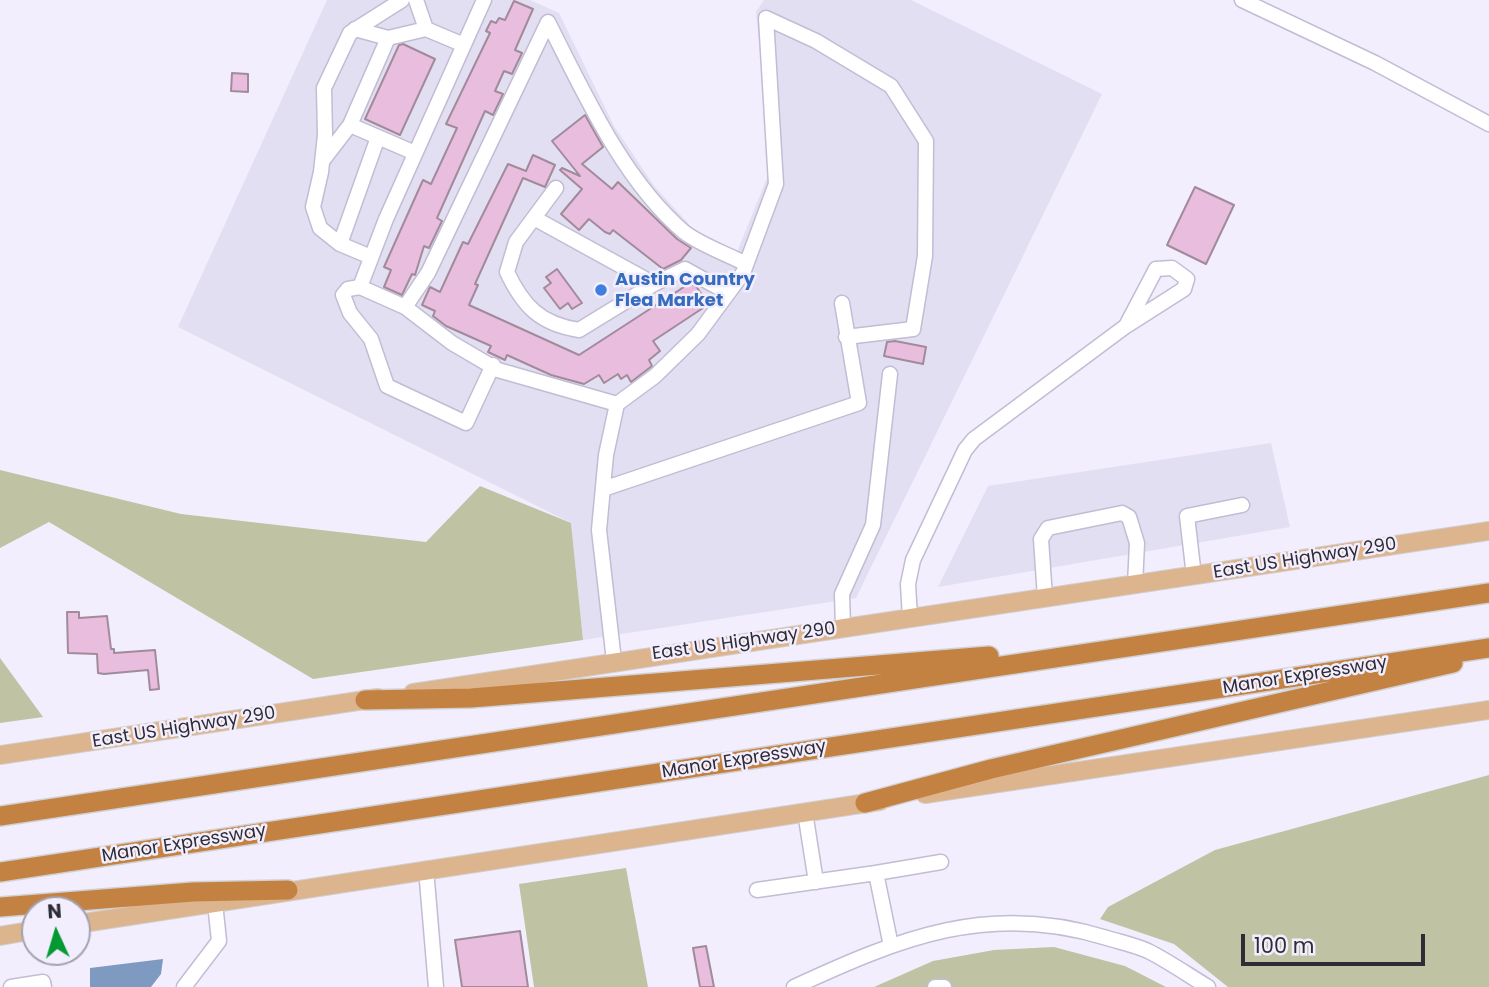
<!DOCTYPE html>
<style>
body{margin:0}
#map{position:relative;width:1489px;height:987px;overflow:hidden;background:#f2eefd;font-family:Poppins,sans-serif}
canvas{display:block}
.north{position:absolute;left:21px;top:896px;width:70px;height:70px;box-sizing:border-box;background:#f2eefd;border:2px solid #a4a0ad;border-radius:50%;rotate:356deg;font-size:19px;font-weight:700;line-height:28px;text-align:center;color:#2e2c35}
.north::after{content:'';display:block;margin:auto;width:24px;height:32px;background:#049932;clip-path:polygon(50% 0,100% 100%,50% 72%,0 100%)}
.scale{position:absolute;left:1241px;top:934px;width:184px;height:32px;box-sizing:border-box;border:4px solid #2e2c35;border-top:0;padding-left:9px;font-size:21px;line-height:24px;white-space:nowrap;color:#2e2c35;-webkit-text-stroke:5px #f2eefd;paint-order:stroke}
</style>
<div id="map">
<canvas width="1489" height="987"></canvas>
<div class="north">N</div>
<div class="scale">100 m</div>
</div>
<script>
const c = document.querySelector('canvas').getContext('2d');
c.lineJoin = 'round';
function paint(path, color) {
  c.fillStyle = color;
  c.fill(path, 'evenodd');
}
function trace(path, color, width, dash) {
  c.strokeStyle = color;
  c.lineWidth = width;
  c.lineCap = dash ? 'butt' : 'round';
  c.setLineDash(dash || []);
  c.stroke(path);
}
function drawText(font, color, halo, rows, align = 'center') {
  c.font = font + ' Poppins,sans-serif';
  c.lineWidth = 5;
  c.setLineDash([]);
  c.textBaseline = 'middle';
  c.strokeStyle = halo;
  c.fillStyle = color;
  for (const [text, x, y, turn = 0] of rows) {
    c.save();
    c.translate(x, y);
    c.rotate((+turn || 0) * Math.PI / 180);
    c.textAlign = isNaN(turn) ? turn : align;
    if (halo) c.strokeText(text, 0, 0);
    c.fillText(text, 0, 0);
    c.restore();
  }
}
const built = new Path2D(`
 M327 0H530L559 13 614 126 655 187 696 232 737 252 769 173V145L756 12 764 0H911L1102 94 856 598 583 640 571 523 178 327Z
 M1271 443 1290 527 938 587 988 486Z`);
const green = new Path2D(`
 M0 470 181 514 426 542 480 486 571 523 583 640 313 679 49 522 0 548Z
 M0 658 43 717 0 723Z
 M1489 775V987H1228L1174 944 1100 919 1108 907 1215 850Z
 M626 868 648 987H534L519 884Z
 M1054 947 1125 966 1166 987H874L933 961 994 950Z`);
const water = new Path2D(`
 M163 959 161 974 151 987H90V968Z`);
const building = new Path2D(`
 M514 1 533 9 515 50 522 53 512 74 504 71 495 91 503 94 493 115 485 111 437 218 442 221 429 248 424 246 415 275 412 274 402 295 384 287 391 270 384 267 423 180 431 184 457 128 446 124 490 33 486 31 491 21 496 23 499 18 505 20Z
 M403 44 435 59 400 135 365 119 399 45Z
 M232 73 248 74V92L231 91Z
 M585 115 603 147 582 164 612 189 618 182 677 239 691 248 681 260 663 269 613 230 610 234 605 232 589 219 579 230 561 214 582 189 560 170 562 168 580 176 552 141Z
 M533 155 555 165 545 187 523 178 475 284 478 285 469 305 579 355 690 283 696 286 704 298 699 301 703 308 653 341 660 351 649 360 652 366 631 382 627 375 621 379 618 374 604 383 599 375 584 384 551 375 507 355 505 360 488 352 491 346 446 326 433 316 435 311 422 305 430 287 440 292 463 242 468 244 508 164 526 171Z
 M1195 187 1234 205 1206 264 1167 245Z
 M557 269 582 303 572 309 568 303 560 309 544 288 551 283 546 277Z
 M895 341 926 347 923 364 884 356 887 342Z
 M67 612H79V618L107 616 111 649H114V653L155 650 159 689 150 690 148 670 104 674 98 673 97 654 68 653Z
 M520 931 528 987H462L455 940Z
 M706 946 714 987H700L693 948Z`);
const minor = new Path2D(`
 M416 0 426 29
 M484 0 386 219 360 287 405 307 452 343 498 370 617 404
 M1242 0 1375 63 1489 124
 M355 29 388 38
 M415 153 350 125 388 38 426 29 464 45
 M323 160 350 125
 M556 188 516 242 507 272C523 306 540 324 579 330L654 284 685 269 728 293
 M534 218 654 284
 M340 244 378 137
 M371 257 340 244 320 228 313 207 321 172 325 135 324 88 350 33 402 0
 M360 287 348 289 343 295 350 313 371 339 387 386 466 423 493 365
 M405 307 428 273 548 22C584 93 623 180 684 232 701 245 727 254 746 264
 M603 489 859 403 842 303
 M1194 576 1187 516 1242 505
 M1045 598 1041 539 1048 528 1122 513 1129 517 1137 543 1135 585
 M910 618 908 584 913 560 965 450 974 439 1126 326 1156 269 1172 268 1187 279 1184 289 1126 326
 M843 628 842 594 873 525 890 374
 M614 661 599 530 606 455 617 404 655 376 698 334 743 273 776 184 766 18 816 41 891 86 926 141 925 256 913 329 846 337
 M805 812 816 882
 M426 869 436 987
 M757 890 876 873
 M891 946 876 873 941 862
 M11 987 43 982 44 987
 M184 987 219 941 215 903
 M794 987C900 938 990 901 1107 938 1120 942 1135 945 1148 951 1168 961 1188 975 1208 987
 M935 987H944`);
const major = new Path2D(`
 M413 693 1489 531
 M0 755 378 698
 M925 794 1489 710
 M77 924 880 801
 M0 936 35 930`);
const highway = new Path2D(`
 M365 700 471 698 989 656
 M865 803 991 769 1453 663
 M0 816 1489 593
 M0 872 1489 648
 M0 907 193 892 288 890`);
const markers = [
 [601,290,7,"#3f7fe0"]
];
const shopNames = [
 ["Austin Country",615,280],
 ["Flea Market",615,301]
];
const streetNames = [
 ["East US Highway 290",1305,559,-9],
 ["East US Highway 290",744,642,-8],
 ["Manor Expressway",1305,676,-9],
 ["East US Highway 290",184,728,-9],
 ["Manor Expressway",744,760,-9],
 ["Manor Expressway",184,844,-9]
];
paint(built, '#e3dff2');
paint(green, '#c0c2a4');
paint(water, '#7f9ac1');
paint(building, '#e9bddd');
trace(building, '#a18b9b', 2);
trace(minor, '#c2bcd4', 17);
trace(major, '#d1d1d3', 20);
trace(highway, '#d1d1d3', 22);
trace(minor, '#fff', 14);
trace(major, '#dcb48e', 18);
trace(highway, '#c48242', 19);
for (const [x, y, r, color] of markers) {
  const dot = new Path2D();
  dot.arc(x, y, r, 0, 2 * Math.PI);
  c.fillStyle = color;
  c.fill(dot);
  trace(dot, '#f2eefd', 2.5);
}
drawText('bold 18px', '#366cbe', '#f2eefd', shopNames, 'left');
drawText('18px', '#2e2c35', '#f2eefd', streetNames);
</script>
